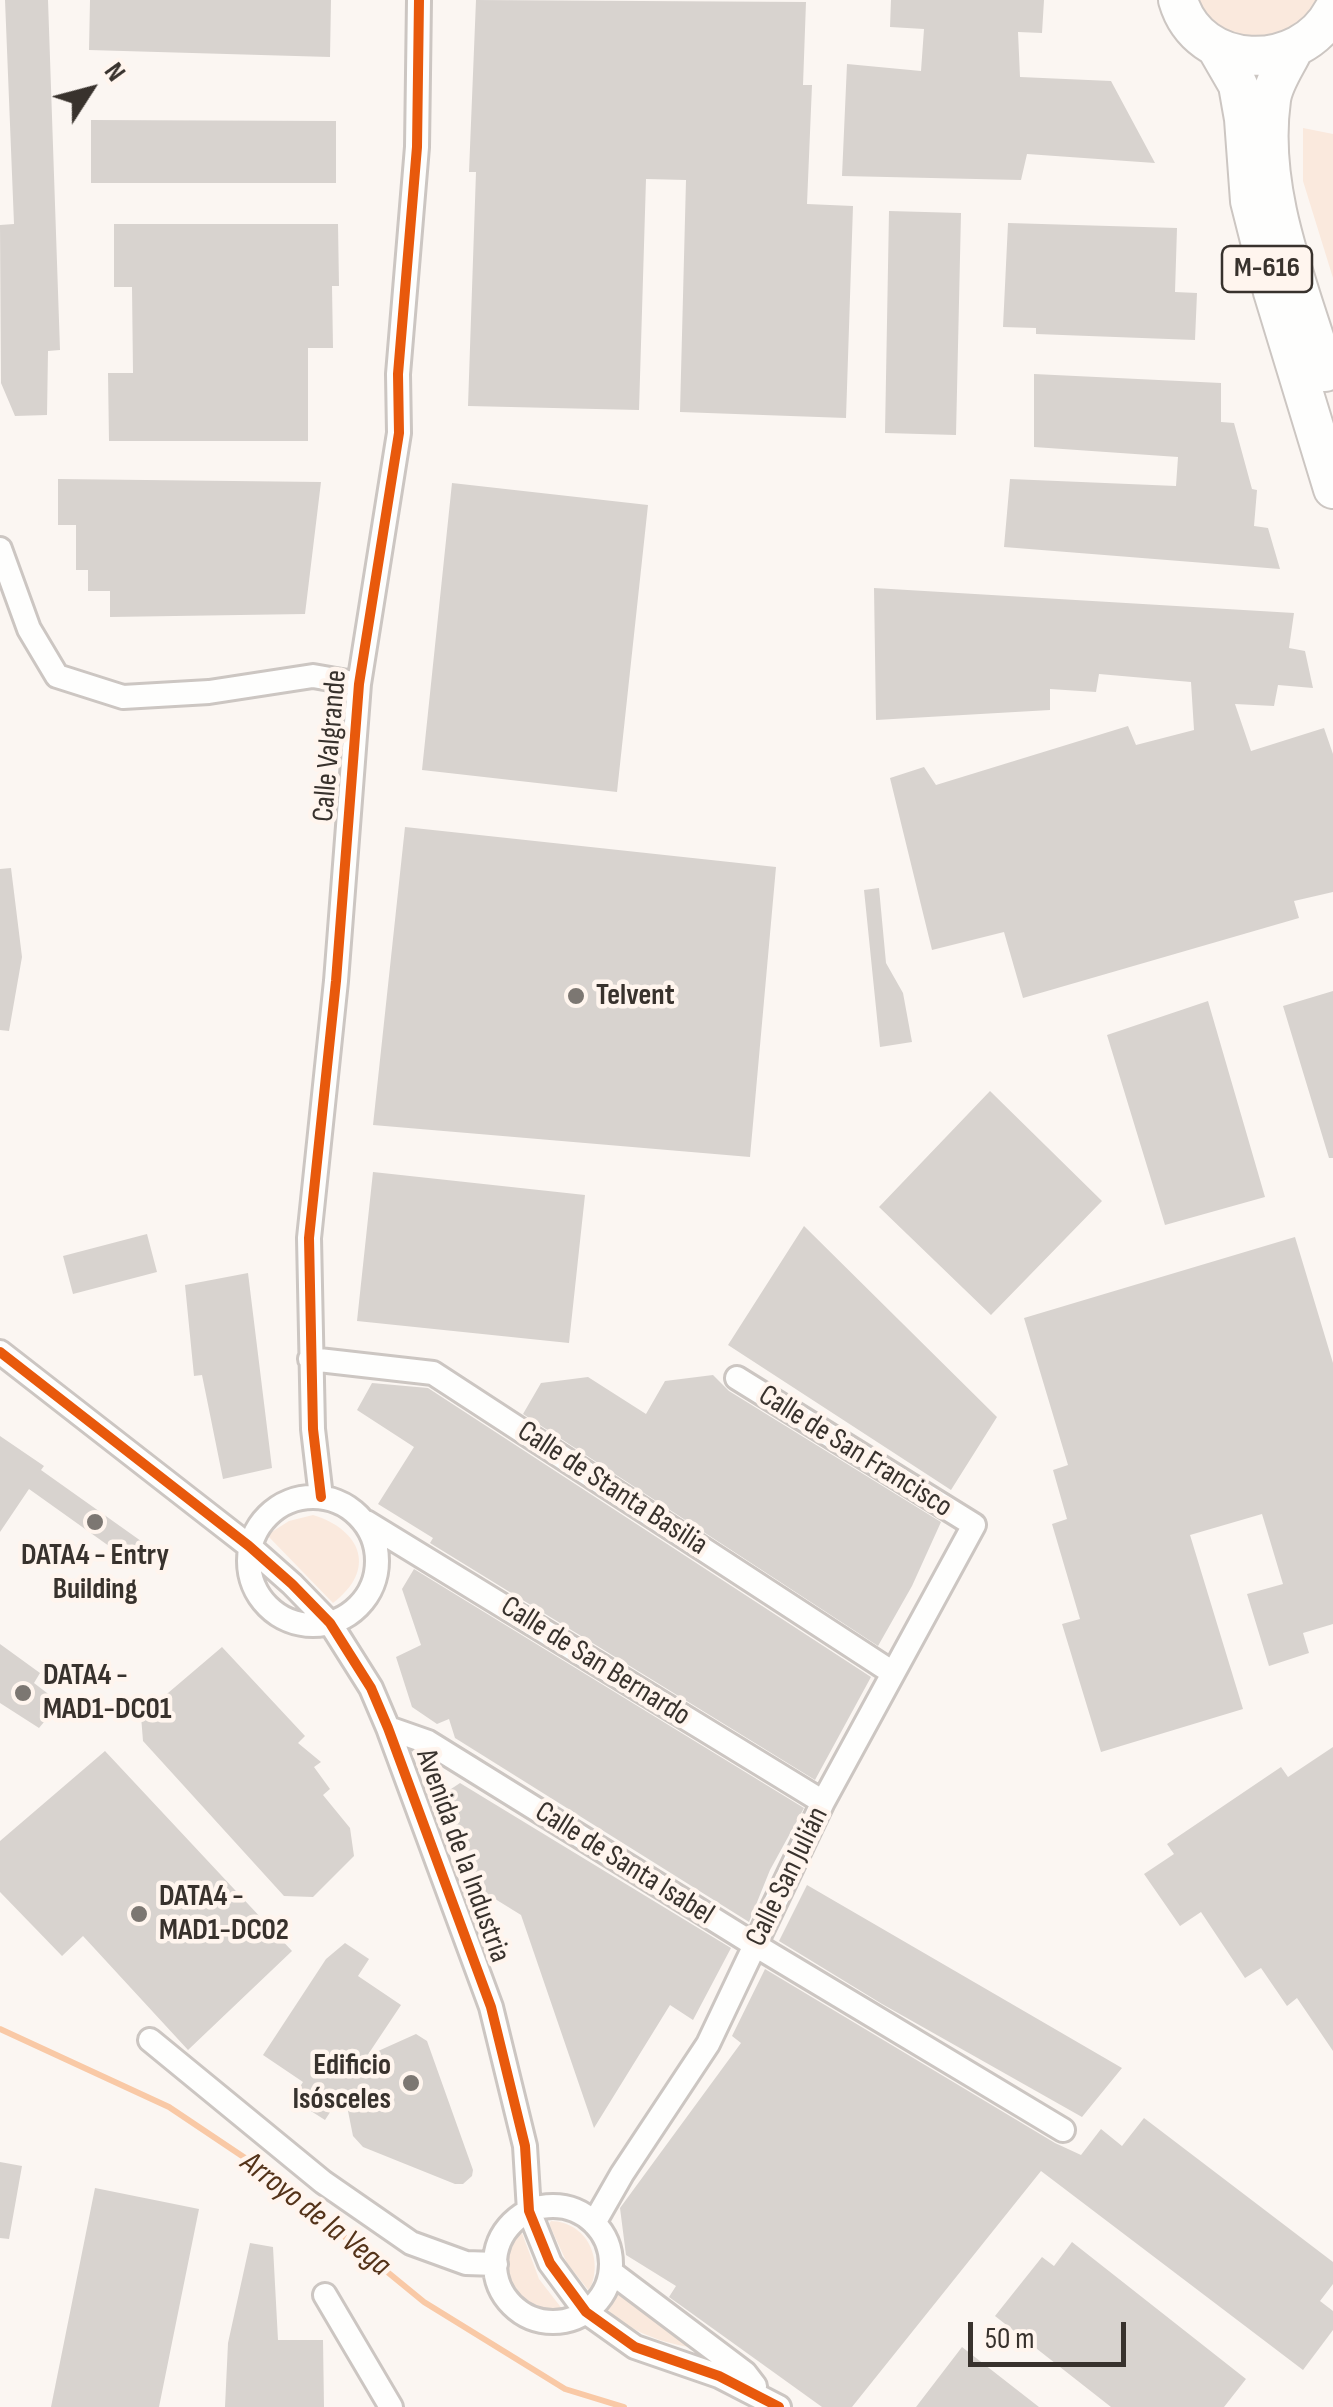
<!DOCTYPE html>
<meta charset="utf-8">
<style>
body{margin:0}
#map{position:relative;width:1333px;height:2407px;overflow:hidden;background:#fbf6f2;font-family:"Sofia Sans Condensed",sans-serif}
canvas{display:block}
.north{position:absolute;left:40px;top:40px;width:100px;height:100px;-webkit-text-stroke:8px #fff5ee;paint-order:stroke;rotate:54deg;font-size:28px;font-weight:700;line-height:40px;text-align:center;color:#38322d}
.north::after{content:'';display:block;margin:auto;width:35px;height:45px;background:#38322d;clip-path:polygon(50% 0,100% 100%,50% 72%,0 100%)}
.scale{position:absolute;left:968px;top:2322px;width:158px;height:45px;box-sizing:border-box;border:5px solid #38322d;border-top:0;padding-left:12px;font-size:30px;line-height:35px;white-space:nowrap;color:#38322d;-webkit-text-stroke:8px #fff5ee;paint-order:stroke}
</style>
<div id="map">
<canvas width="1333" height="2407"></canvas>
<div class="north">N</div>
<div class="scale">50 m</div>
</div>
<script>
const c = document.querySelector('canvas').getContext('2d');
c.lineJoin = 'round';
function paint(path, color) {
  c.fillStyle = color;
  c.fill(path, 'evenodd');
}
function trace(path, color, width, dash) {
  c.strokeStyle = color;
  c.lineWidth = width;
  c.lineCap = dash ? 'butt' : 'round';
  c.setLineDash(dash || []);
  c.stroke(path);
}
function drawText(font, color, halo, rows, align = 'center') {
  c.font = font + ' "Sofia Sans Condensed",sans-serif';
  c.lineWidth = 9;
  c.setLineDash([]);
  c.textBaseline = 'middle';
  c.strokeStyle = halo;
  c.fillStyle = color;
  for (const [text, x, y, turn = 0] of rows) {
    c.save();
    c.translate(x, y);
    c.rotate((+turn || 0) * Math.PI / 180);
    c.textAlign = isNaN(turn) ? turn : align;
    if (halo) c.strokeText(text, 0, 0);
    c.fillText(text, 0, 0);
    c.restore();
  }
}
const green = new Path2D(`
 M1187 0H1328L1309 29 1242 47Z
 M1303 128 1333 134V278L1303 181Z
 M313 1515C362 1530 377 1570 333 1603L267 1535 289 1521Z
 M551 2221C587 2222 605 2260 589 2291L567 2263 549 2224Z
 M522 2233 539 2279 563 2310C520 2324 480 2259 522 2233Z
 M615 2290 689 2347C659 2342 623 2329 604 2305Z`);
const stream = new Path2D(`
 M0 2029 169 2107 263 2170 424 2302 565 2389 624 2407`);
const building = new Path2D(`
 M5 0H48L60 350 48 351 47 415 15 416 1 383 0 225 14 224Z
 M90 0H331L330 57 89 50Z
 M476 0 806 2 803 85H812L807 204 853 206 846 418 680 412 686 180 646 179 639 410 468 406 476 172H469Z
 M891 0H1044L1042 33 1018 32 1020 77 1111 81 1155 163 1027 154 1021 180 842 176 847 64 921 71 924 29 890 27Z
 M91 120 336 121V183H91Z
 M889 211 961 213 956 435 885 433Z
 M1008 223 1177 228 1175 292 1197 293 1195 340 1036 334V328L1003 327Z
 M114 224H338L339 286H332L333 348H308V441H109L108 373H133L132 287H114Z
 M1034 374 1221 383V422L1234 423 1252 489 1257 490 1254 526 1268 528 1280 569 1004 547 1010 479 1176 486 1178 457 1034 447Z
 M58 479 321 482 305 614 110 617V591H88V570H76V525H58Z
 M452 483 648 505 617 792 422 770Z
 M874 588 1294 613 1289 648 1305 651 1313 688 1278 685 1274 706 1235 704 1251 751 1324 728 1333 754V892L1294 901 1299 918 1023 998 1004 932 932 950 890 778 924 767 936 785 1128 726 1136 745 1194 730 1191 682 1099 674 1096 692 1050 689V710L876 720Z
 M405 827 776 867 750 1157 373 1125Z
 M11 868 22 957 9 1031 0 1030V869Z
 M879 888 886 963 903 993 912 1042 880 1047 864 890Z
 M1333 991V1158H1329L1283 1006Z
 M1208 1001 1265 1197 1165 1225 1107 1035Z
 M990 1091 1102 1201 991 1315 879 1207Z
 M373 1172 585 1195 569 1343 357 1321Z
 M804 1226 997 1417 951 1490 728 1345Z
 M147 1234 157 1272 73 1294 63 1256Z
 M1295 1237 1333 1363V1624L1303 1633 1309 1653 1269 1666 1247 1594 1283 1584 1262 1514 1190 1535 1243 1709 1101 1752 1062 1624 1080 1619 1052 1524 1067 1519 1053 1470 1068 1465 1024 1318Z
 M248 1273 272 1468 223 1479 202 1375 194 1376 185 1285Z
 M713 1375 729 1391 941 1522 912 1586 878 1646 523 1414 541 1383 588 1377 646 1414 665 1381Z
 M372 1383 428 1388 871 1677 815 1780 430 1543 433 1538 378 1504 414 1447 357 1410Z
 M0 1436 44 1466 41 1470 141 1541 130 1561 29 1489 0 1532Z
 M414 1569 804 1808 770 1870 749 1922 455 1738 449 1719 437 1724 412 1707 396 1657 421 1645 402 1589Z
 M0 1644 40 1673 34 1683 60 1703 39 1728 0 1703Z
 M222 1647 305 1736 298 1743 321 1762 314 1767 330 1789 323 1795 350 1828 354 1856 313 1897 284 1896 143 1741 141 1716Z
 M1333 1747V2051L1297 1998 1287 2006 1261 1968 1245 1978 1201 1912 1180 1926 1144 1874 1174 1854 1167 1844 1281 1767 1288 1777Z
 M105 1751 292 1951 188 2050 83 1936 62 1956 0 1892V1841Z
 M460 1783 731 1948 693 2020 670 2005 594 2128 521 1915 479 1889 445 1793Z
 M807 1885 1122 2068 1082 2117 882 2004 779 1941Z
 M345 1943 369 1959 358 1976 401 2005 367 2056 416 2034 427 2041 473 2170 472 2176 463 2184H455L363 2147 353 2136 344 2091 325 2120 292 2099 303 2082 263 2055 326 1959Z
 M765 1969 1055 2143 1081 2155 1101 2129 1122 2146 1144 2118 1333 2262V2284L1320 2301 1333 2311V2330L1303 2370 1041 2171 852 2407H822L669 2297 676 2286 626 2255 620 2208 741 2043 732 2036Z
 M0 2162 22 2166 9 2239 0 2238Z
 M95 2188 199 2209 159 2407H51Z
 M1072 2242 1246 2379 1224 2407H1111L995 2316 1042 2257 1054 2266Z
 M250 2243 273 2247 278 2340H323L324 2407H225L228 2343Z
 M962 2347 1039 2407H916Z`);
const minor = new Path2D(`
 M0 549 29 629 57 676 123 697 209 692 313 676 359 684
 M0 1352 249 1546 292 1584 330 1623 371 1688 388 1728 491 2007 525 2146 529 2211 550 2263 586 2312 635 2347 719 2376 779 2407
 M310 1359 433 1373 893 1673
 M249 1561a64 64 0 1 1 128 0a64 64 0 1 1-128 0Z
 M321 1497 313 1429 309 1238 336 981 359 684 399 433 398 374 417 147 419 0
 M366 1522 823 1802
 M388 1728 428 1742 755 1945 1063 2130
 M150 2040 323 2182 411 2243 466 2263 496 2264
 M495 2264a58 58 0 1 1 116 0a58 58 0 1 1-116 0Z
 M594 2223 622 2174 708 2044 823 1802 974 1525 737 1378
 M611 2272 745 2373 755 2386
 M325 2295 391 2407`);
const trunk = new Path2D(`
 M1178 0C1199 72 1300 73 1333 11
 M1216 47 1238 85 1244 119 1250 201 1273 292 1333 489
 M1293 50C1286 65 1273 83 1271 100 1258 192 1299 285 1325 372`);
const cycleway = new Path2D(`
 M0 1352 249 1546 292 1584 330 1623 371 1688 388 1728 491 2007 525 2146 529 2211 550 2263 586 2312 635 2347 719 2376 779 2407
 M321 1497 313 1429 309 1238 336 981 359 684 399 433 398 374 417 147 419 0`);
const markers = [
 [576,996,10,"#7c7772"],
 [95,1522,10,"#7c7772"],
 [23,1693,10,"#7c7772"],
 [139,1914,10,"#7c7772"],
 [411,2083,10,"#7c7772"]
];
const shields = [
 [1267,269,90]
];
const shieldNames = [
 ["M-616",1267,269]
];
const streetNames = [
 ["Calle Valgrande",331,746,-85],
 ["Calle de San Francisco",855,1452,32],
 ["Calle de Stanta Basilia",612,1489,33],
 ["Calle de San Bernardo",595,1662,32],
 ["Avenida de la Industria",462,1856,70],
 ["Calle de Santa Isabel",624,1864,32],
 ["Calle San Julián",788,1877,-64]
];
const poiNames = [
 ["Telvent",596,996],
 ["DATA4 - Entry",95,1556,"center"],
 ["Building",95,1590,"center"],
 ["DATA4 -",43,1676],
 ["MAD1-DC01",43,1710],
 ["DATA4 -",159,1897],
 ["MAD1-DC02",159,1931],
 ["Edificio",391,2066,"right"],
 ["Isósceles",391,2100,"right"]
];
const waterNames = [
 ["Arroyo de la Vega",315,2215,38]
];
paint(green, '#fae9dd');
trace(stream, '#f9c9a6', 6);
paint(building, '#d8d3cf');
trace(minor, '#ccc6c2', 28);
trace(trunk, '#ccc6c2', 42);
trace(minor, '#fefefd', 22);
trace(trunk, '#fefefd', 38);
trace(cycleway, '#e8590c', 10);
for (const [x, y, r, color] of markers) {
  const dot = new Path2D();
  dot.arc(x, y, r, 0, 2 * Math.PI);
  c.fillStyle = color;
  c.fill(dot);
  trace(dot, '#fff5ee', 4);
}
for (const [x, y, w] of shields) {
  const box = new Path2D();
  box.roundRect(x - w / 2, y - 23, w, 46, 8);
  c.fillStyle = '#fff5ee';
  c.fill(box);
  trace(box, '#38322d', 2.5);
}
drawText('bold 28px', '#38322d', null, shieldNames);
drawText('30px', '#38322d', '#fff5ee', streetNames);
drawText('bold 30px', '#38322d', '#fff5ee', poiNames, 'left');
drawText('italic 32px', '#543319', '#fff5ee', waterNames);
</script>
